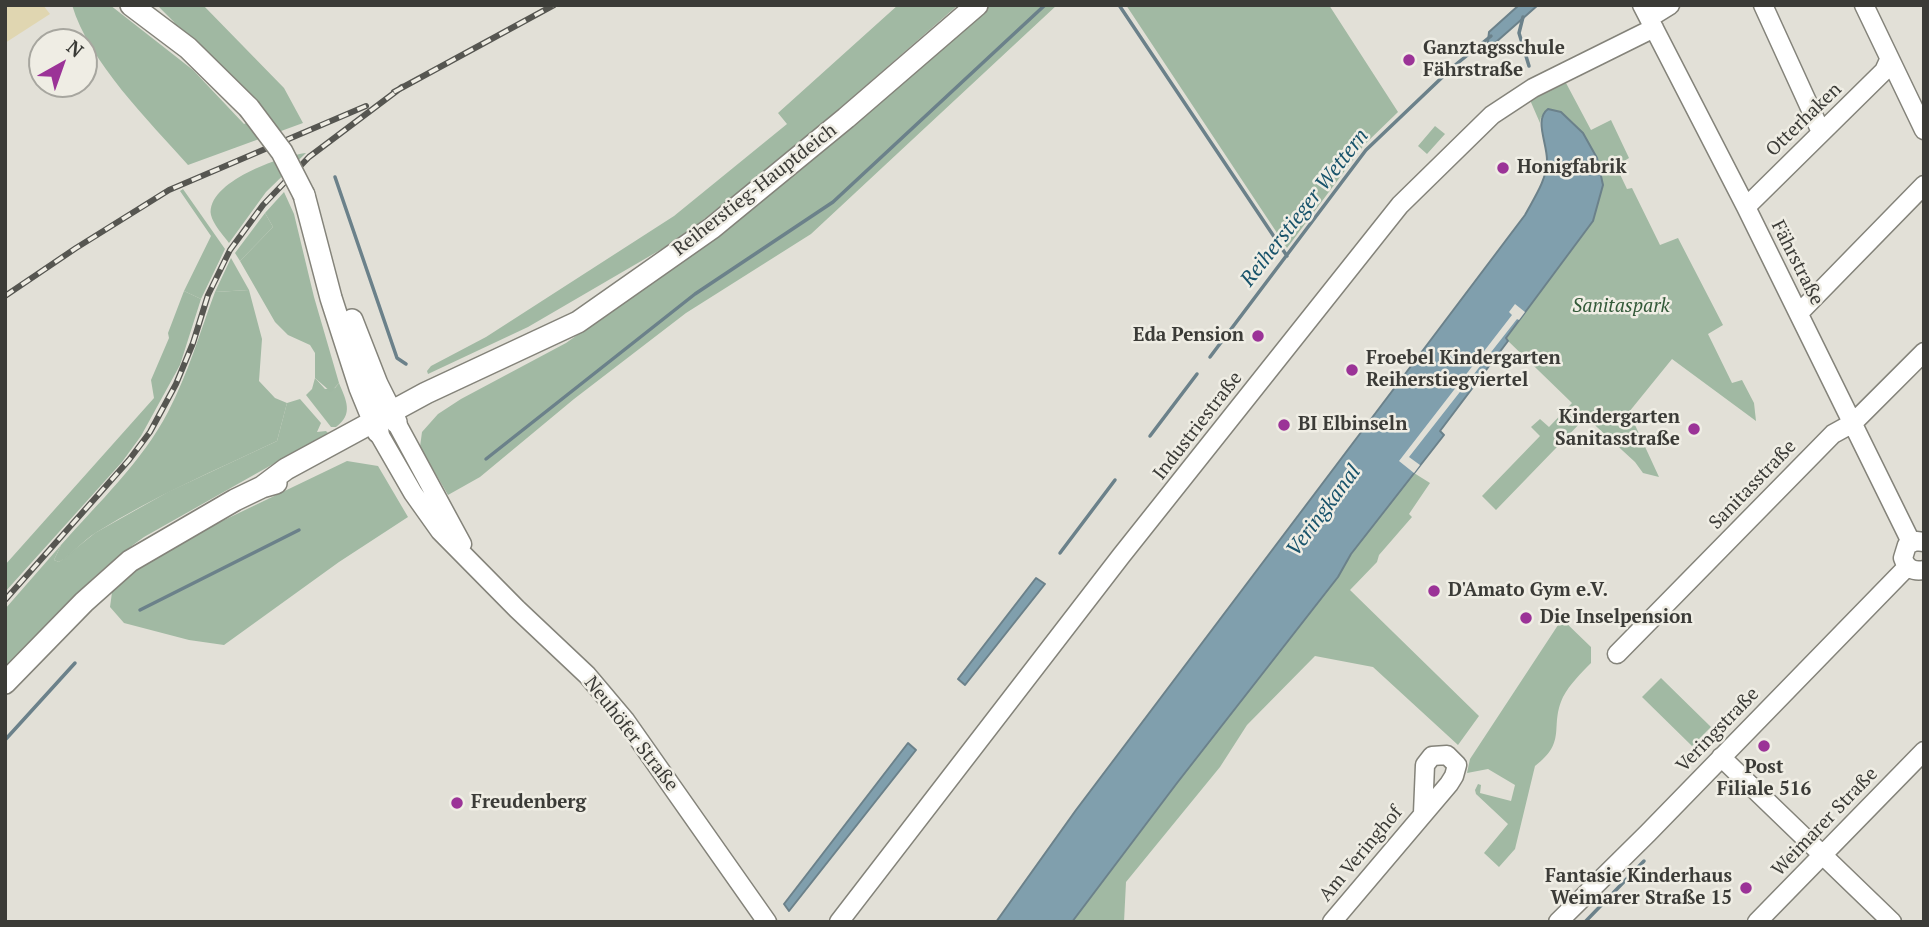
<!DOCTYPE html>
<meta charset="utf-8">
<style>
body{margin:0}
#map{position:relative;width:1929px;height:927px;overflow:hidden;background:#e2e0d7;font-family:"PT Serif",serif}
canvas{display:block}
.frame{position:absolute;inset:0;border:7px solid #3b3b37;pointer-events:none}
.north{position:absolute;left:28px;top:28px;width:70px;height:70px;box-sizing:border-box;background:#efede4;border:2px solid #a7a69f;border-radius:50%;rotate:40deg;font-size:19px;font-weight:700;line-height:28px;text-align:center;color:#3b3b37}
.north::after{content:'';display:block;margin:auto;width:24px;height:32px;background:#9b3397;clip-path:polygon(50% 0,100% 100%,50% 72%,0 100%)}
</style>
<div id="map">
<canvas width="1929" height="927"></canvas>
<div class="frame"></div>
<div class="north">N</div>
</div>
<script>
const c = document.querySelector('canvas').getContext('2d');
c.lineJoin = 'round';
function paint(path, color) {
  c.fillStyle = color;
  c.fill(path, 'evenodd');
}
function trace(path, color, width, dash) {
  c.strokeStyle = color;
  c.lineWidth = width;
  c.lineCap = dash ? 'butt' : 'round';
  c.setLineDash(dash || []);
  c.stroke(path);
}
function drawText(font, color, halo, rows, align = 'center') {
  c.font = font + ' "PT Serif",serif';
  c.lineWidth = 5;
  c.setLineDash([]);
  c.textBaseline = 'middle';
  c.strokeStyle = halo;
  c.fillStyle = color;
  for (const [text, x, y, turn = 0] of rows) {
    c.save();
    c.translate(x, y);
    c.rotate((+turn || 0) * Math.PI / 180);
    c.textAlign = isNaN(turn) ? turn : align;
    if (halo) c.strokeText(text, 0, 0);
    c.fillText(text, 0, 0);
    c.restore();
  }
}
const green = new Path2D(`
 M898 5H958L799 144 679 239 528 327 428 374 427 371 431 366 486 337 674 216 787 124 778 113Z
 M989 5H1057L811 234 686 313 574 399 480 477 448 495 420 447 422 432 438 414 461 399 566 343 686 258 792 177Z
 M1126 5H1329L1398 112 1364 145 1287 248Z
 M1566 83 1591 130 1611 120 1629 158 1616 166 1627 189 1632 188 1660 245 1678 238 1723 325 1708 334 1732 383 1742 380 1754 403 1756 421 1672 359 1629 412 1659 477 1643 473 1635 462 1586 417 1496 510 1482 496 1540 436 1531 427 1540 419 1549 427 1572 403 1505 338 1593 221 1603 185 1597 158 1541 117 1540 123 1530 100Z
 M1435 126 1445 134 1427 154 1418 146Z
 M306 153 266 192 229 243C223 235 213 224 211 215 206 182 281 156 306 153Z
 M183 189 225 249 201 299 184 291 211 236 180 191Z
 M265 213 273 227 240 261 235 253Z
 M231 258 249 290 215 292Z
 M315 378 325 389 335 388 339 383C346 400 354 414 336 427H331L306 395 312 389Z
 M300 399 321 423 317 432 326 431 328 433 144 537C90 575 51 620 5 667V609L61 545 54 560 59 562 95 533 168 492 277 441 287 403Z
 M347 461 378 466 408 517 339 562 224 645 189 640 124 623 110 607 113 585 166 548Z
 M1414 473 1430 483 1409 514 1412 517 1379 555 1377 562 1350 590 1479 716 1458 745 1373 667 1315 656 1247 725 1220 767 1126 882 1124 922H1072L1177 783 1338 577 1351 554Z
 M1562 619 1591 647V663C1581 673 1570 684 1563 697 1549 727 1568 741 1535 766L1515 849 1499 867 1484 853 1508 824 1476 794 1475 790 1478 784 1481 785 1480 793 1511 801 1515 785 1488 769 1467 773 1470 759Z
 M1661 678 1711 727 1692 746 1642 697Z`);
const forest = new Path2D(`
 M72 5H110L193 70 244 124 267 114 260 105 176 29 174 22 157 5H203L284 88 303 123 188 165C149 121 89 62 72 5Z
 M284 192 294 214 314 297 339 383 331 392 315 378V353L310 345 288 335 275 322 240 261 273 227 265 213Z
 M249 290 262 339 259 381 275 398 287 403 277 441C216 470 154 496 97 532 83 540 73 554 59 562L54 560 61 545C98 503 142 462 168 412 188 374 200 332 215 292Z
 M184 291 201 299 180 365 141 436 122 462 5 592V565L154 398 151 380 169 338 168 333Z`);
const sand = new Path2D(`
 M5 5H43L50 14 5 43Z`);
const water = new Path2D(`
 M1519 5H1538L1487 50 1489 32Z
 M1548 109 1561 112 1583 133 1597 158 1603 185 1593 221 1506 338 1508 341 1440 431 1444 435 1351 554 1338 577 1177 783 1072 922H996L1076 810 1525 215C1534 198 1547 180 1547 160 1547 143 1534 119 1548 109Z
 M1036 578 1045 584 965 685 958 679Z
 M908 743 916 750 789 911 784 904Z`);
const pier = new Path2D(`
 M1515 304 1525 312 1519 320 1517 319 1409 457 1420 465 1414 473 1399 461 1512 315 1509 312Z`);
const stream = new Path2D(`
 M1119 5 1287 256
 M1523 17 1519 33 1529 66
 M335 177 397 358 406 364
 M1210 357 1366 150 1454 66 1491 36
 M1150 436 1197 374
 M486 459 695 294 833 202 1045 5
 M1060 553 1115 480
 M140 610 299 530
 M5 740 75 663
 M1585 922 1644 861`);
const minor = new Path2D(`
 M1642 5 1746 207 1911 542
 M1763 5 1821 132
 M1864 5 1924 130
 M1649 18 1670 5
 M1746 207 1884 71 1889 60
 M1799 313 1924 185
 M397 424 462 544
 M379 434 413 493 440 531 517 609 587 675 625 720 767 922
 M1924 542 1916 541 1907 545 1903 558C1906 568 1913 572 1924 570
 M1617 654 1833 434 1853 423 1924 352
 M1721 757 1892 922
 M839 922 1121 556 1400 205 1492 115 1533 88 1654 28
 M1332 922 1449 784 1454 776 1457 765 1447 755 1432 756 1425 765 1423 813
 M1558 922 1648 833 1907 567
 M1757 922 1924 751`);
const major = new Path2D(`
 M131 5 188 48 249 108
 M304 195 331 298 360 388 378 432
 M352 320 377 384 396 422
 M262 487 286 469 426 393 578 322 712 228 846 118 977 5
 M5 683 84 602 130 561 235 500 262 487 276 483`);
const rail = new Path2D(`
 M394 92 554 5
 M5 296 76 248 169 190 366 106
 M5 600 129 460 150 432 176 384 193 343 208 295 230 250 263 205 309 157 402 87`);
const majorBridge = new Path2D(`
 M249 108 282 152 304 195`);
const markers = [
 [1409,60,7,"#9b3397"],
 [1503,168,7,"#9b3397"],
 [1258,336,7,"#9b3397"],
 [1352,370,7,"#9b3397"],
 [1284,425,7,"#9b3397"],
 [1694,429,7,"#9b3397"],
 [1434,591,7,"#9b3397"],
 [1526,618,7,"#9b3397"],
 [1764,746,7,"#9b3397"],
 [457,803,7,"#9b3397"],
 [1746,888,7,"#9b3397"]
];
const poiNames = [
 ["Ganztagsschule",1423,49],
 ["Fährstraße",1423,71],
 ["Honigfabrik",1517,168],
 ["Eda Pension",1244,336,"right"],
 ["Froebel Kindergarten",1366,359],
 ["Reiherstiegviertel",1366,381],
 ["Kindergarten",1680,418,"right"],
 ["Sanitasstraße",1680,440,"right"],
 ["BI Elbinseln",1298,425],
 ["D'Amato Gym e.V.",1448,591],
 ["Die Inselpension",1540,618],
 ["Post",1764,768,"center"],
 ["Filiale 516",1764,790,"center"],
 ["Freudenberg",471,803],
 ["Fantasie Kinderhaus",1732,877,"right"],
 ["Weimarer Straße 15",1732,899,"right"]
];
const streetNames = [
 ["Otterhaken",1804,120,-44],
 ["Reiherstieg-Hauptdeich",755,190,-38],
 ["Fährstraße",1797,263,63],
 ["Industriestraße",1198,426,-52],
 ["Sanitasstraße",1753,485,-46],
 ["Veringstraße",1718,730,-46],
 ["Neuhöfer Straße",631,734,52],
 ["Weimarer Straße",1825,822,-46],
 ["Am Veringhof",1361,854,-50]
];
const parkNames = [
 ["Sanitaspark",1621,307]
];
const waterNames = [
 ["Reiherstieger Wettern",1305,208,-52],
 ["Veringkanal",1324,511,-53]
];
paint(green, '#a1b9a3');
paint(forest, '#a0b8a2');
paint(sand, '#e0d6b1');
paint(water, '#809fad');
trace(water, '#6b818a', 2);
paint(pier, '#e2e0d7');
trace(stream, '#6b818a', 3.5);
trace(minor, '#84837a', 21);
trace(major, '#84837a', 24);
trace(minor, '#fff', 18);
trace(major, '#fff', 21);
trace(rail, '#565651', 6);
trace(rail, '#efede4', 3.5, [10]);
trace(majorBridge, '#84837a', 24, []);
trace(majorBridge, '#fff', 21);
for (const [x, y, r, color] of markers) {
  const dot = new Path2D();
  dot.arc(x, y, r, 0, 2 * Math.PI);
  c.fillStyle = color;
  c.fill(dot);
  trace(dot, '#efede4', 2.5);
}
drawText('bold 19px', '#3b3b37', '#efede4', poiNames, 'left');
drawText('19px', '#3b3b37', '#efede4', streetNames);
drawText('italic 19px', '#325938', '#efede4', parkNames);
drawText('italic 21px', '#18536b', '#efede4', waterNames);
</script>
